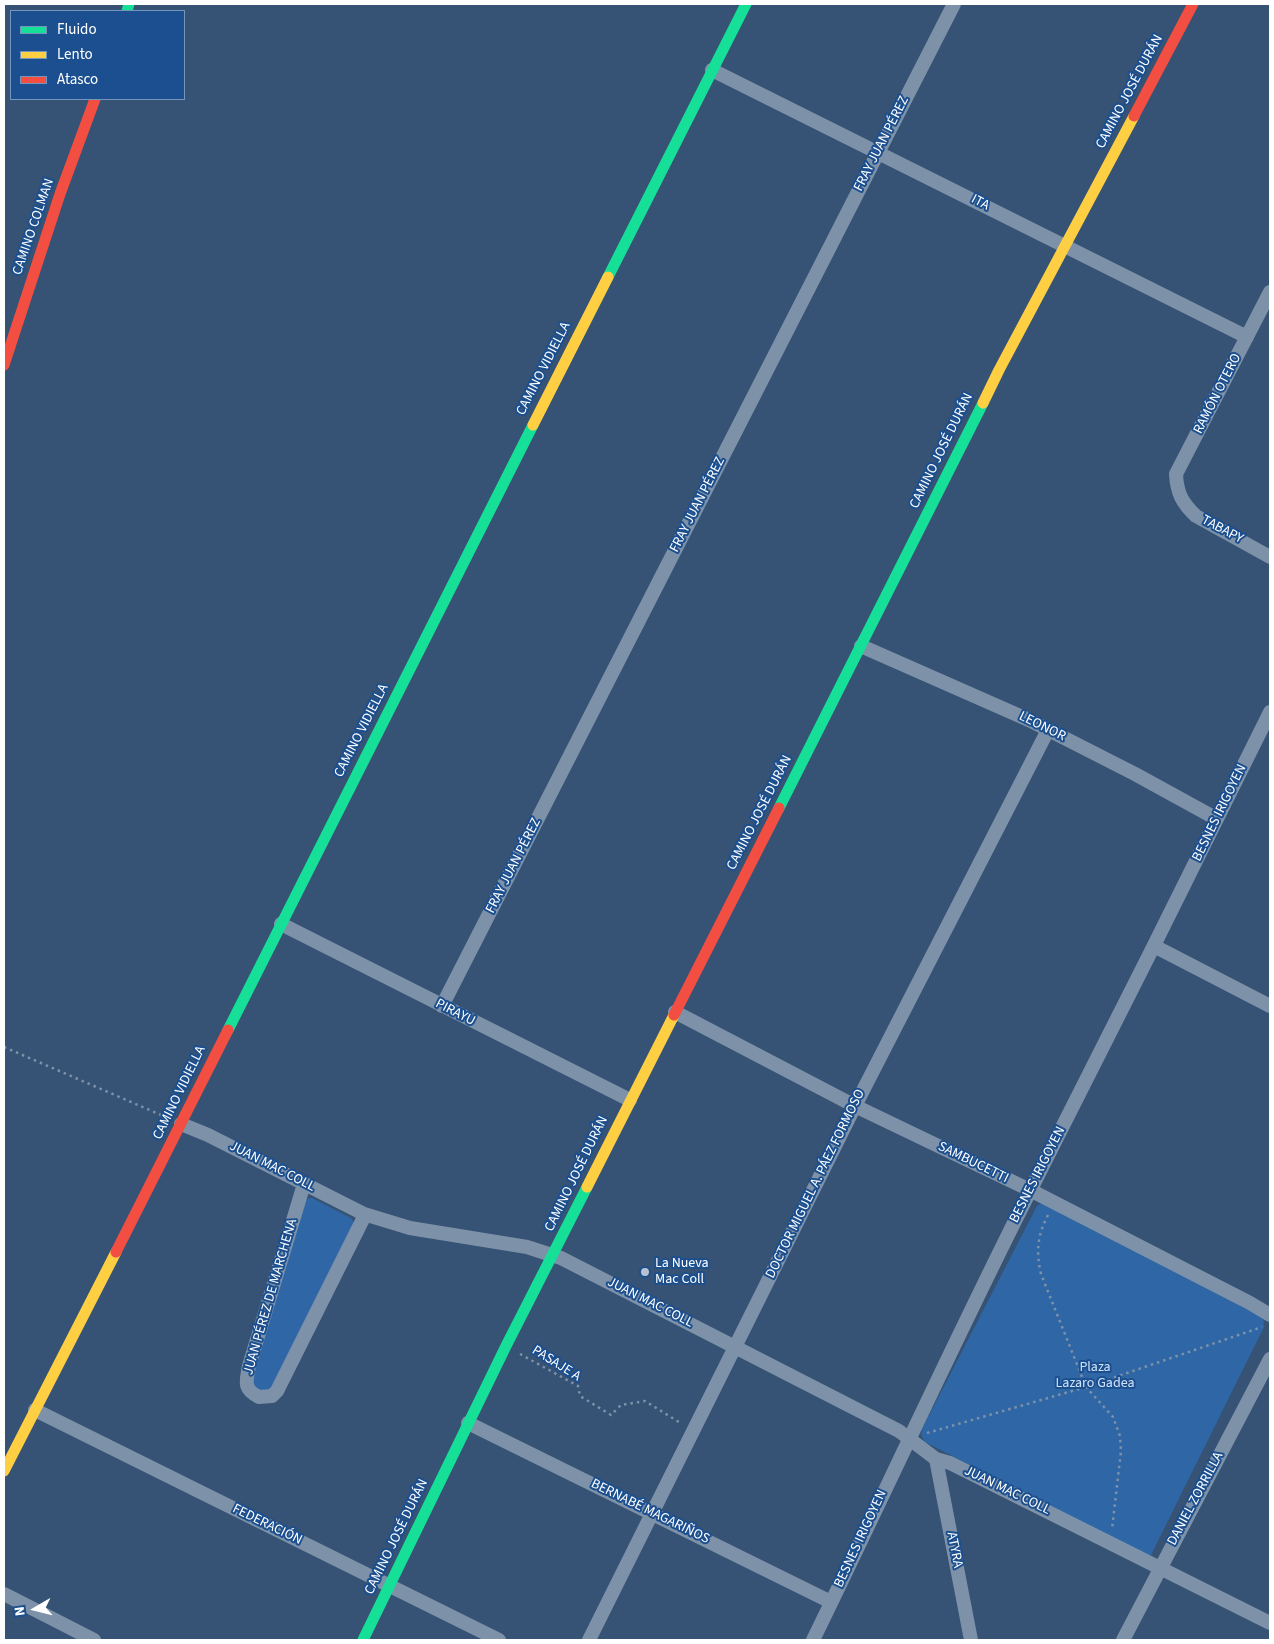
<!DOCTYPE html>
<meta charset="utf-8">
<style>
body{margin:0}
#map{position:relative;width:1274px;height:1644px;overflow:hidden;background:#365274;font-family:"Source Sans 3",sans-serif}
canvas{display:block}
.frame{position:absolute;inset:0;border:5px solid #fff;pointer-events:none}
.legend{position:absolute;left:10px;top:10px;width:175px;height:90px;box-sizing:border-box;background:#1b4f8f;border:1px solid #7695bc;margin:0;padding:6px 9px;list-style:none;font-size:15px;color:#fff}
.legend li{display:flex;align-items:center;gap:10px;height:25px}
.legend b{width:25px;border:1px solid #7695bc}
.north{position:absolute;left:10px;top:1584px;width:50px;height:50px;-webkit-text-stroke:4px #1b4f8f;paint-order:stroke;rotate:262deg;font-size:14px;font-weight:700;line-height:20px;text-align:center;color:#fff}
.north::after{content:'';display:block;margin:auto;width:18px;height:22px;background:#fff;clip-path:polygon(50% 0,100% 100%,50% 72%,0 100%)}
</style>
<div id="map">
<canvas width="1274" height="1644"></canvas>
<div class="frame"></div>
<ul class="legend">
<li><b style="height:6px;background:#16e098"></b>Fluido</li>
<li><b style="height:6px;background:#ffcf43"></b>Lento</li>
<li><b style="height:6px;background:#f24e42"></b>Atasco</li>
</ul>
<div class="north">N</div>
</div>
<script>
const c = document.querySelector('canvas').getContext('2d');
c.lineJoin = 'round';
function paint(path, color) {
  c.fillStyle = color;
  c.fill(path, 'evenodd');
}
function trace(path, color, width, dash) {
  c.strokeStyle = color;
  c.lineWidth = width;
  c.lineCap = dash ? 'butt' : 'round';
  c.setLineDash(dash || []);
  c.stroke(path);
}
function drawText(font, color, halo, rows, align = 'center') {
  c.font = font + ' "Source Sans 3",sans-serif';
  c.lineWidth = 4;
  c.setLineDash([]);
  c.textBaseline = 'middle';
  c.strokeStyle = halo;
  c.fillStyle = color;
  for (const [text, x, y, turn = 0] of rows) {
    c.save();
    c.translate(x, y);
    c.rotate((+turn || 0) * Math.PI / 180);
    c.textAlign = isNaN(turn) ? turn : align;
    if (halo) c.strokeText(text, 0, 0);
    c.fillText(text, 0, 0);
    c.restore();
  }
}
const green = new Path2D(`
 M309 1198H312L351 1218 354 1223 270 1391C261 1392 254 1389 251 1380L305 1201Z
 M1042 1203 1263 1317 1264 1327 1151 1555 1148 1556 925 1442 921 1435 922 1429 1037 1206Z`);
const path = new Path2D(`
 M4 1047 168 1118
 M1048 1215C1037 1236 1036 1252 1041 1274L1086 1387 1113 1417 1120 1436 1121 1451 1112 1529
 M520 1354 578 1386 580 1396 611 1415 621 1405 645 1401 682 1424
 M927 1433 1086 1387 1262 1327`);
const street = new Path2D(`
 M712 70 1247 337
 M1270 292 1176 474C1177 493 1182 503 1196 516L1270 557
 M861 646 1029 720 1135 774 1217 819
 M281 924 630 1100
 M1154 946 1270 1006
 M442 1006 954 4
 M675 1012 855 1106 1030 1190 1250 1303 1270 1315
 M181 1124 208 1135 364 1214 410 1228 527 1247 561 1258 899 1431 936 1459 950 1463 1270 1623
 M304 1184 249 1366C246 1382 243 1389 259 1397L272 1396 277 1391 365 1215
 M35 1410 499 1640
 M468 1423 831 1602
 M936 1459 971 1640
 M4 1594 94 1640
 M589 1640 855 1106 1048 730
 M813 1640C886 1491 955 1339 1030 1191 1111 1032 1191 872 1270 712
 M1123 1640 1270 1359`);
const fast = new Path2D(`
 M127 11 129 4
 M608 277 746 4
 M779 808 983 403
 M228 1030 533 425
 M363 1640 506 1346 587 1187`);
const slow = new Path2D(`
 M983 403 999 370 1134 116
 M533 425 608 277
 M587 1187 674 1015
 M4 1471 116 1252`);
const jam = new Path2D(`
 M1134 116 1193 4
 M4 365 60 194 95 99
 M674 1015 779 808
 M116 1252 228 1030`);
const markers = [
 [645,1272,5,"#b9c2ce"]
];
const streetNames = [
 ["CAMINO JOSÉ DURÁN",1130,92,-62],
 ["FRAY JUAN PÉREZ",882,144,-63],
 ["ITA",980,203,27],
 ["CAMINO COLMAN",34,227,-71],
 ["CAMINO VIDIELLA",544,369,-63],
 ["RAMÓN OTERO",1218,394,-63],
 ["CAMINO JOSÉ DURÁN",942,451,-64],
 ["FRAY JUAN PÉREZ",698,505,-63],
 ["TABAPY",1222,530,28],
 ["LEONOR",1042,727,26],
 ["CAMINO VIDIELLA",362,731,-63],
 ["CAMINO JOSÉ DURÁN",760,813,-63],
 ["BESNES IRIGOYEN",1220,813,-64],
 ["FRAY JUAN PÉREZ",514,866,-63],
 ["PIRAYU",455,1013,27],
 ["CAMINO VIDIELLA",180,1093,-64],
 ["SAMBUCETTI",973,1163,26],
 ["JUAN MAC COLL",272,1167,27],
 ["CAMINO JOSÉ DURÁN",577,1174,-64],
 ["BESNES IRIGOYEN",1038,1175,-63],
 ["DOCTOR MIGUEL A. PÁEZ FORMOSO",816,1184,-64],
 ["JUAN PÉREZ DE MARCHENA",271,1297,-74],
 ["JUAN MAC COLL",650,1303,27],
 ["PASAJE A",556,1364,32],
 ["JUAN MAC COLL",1007,1491,26],
 ["DANIEL ZORRILLA",1196,1499,-62],
 ["BERNABÉ MAGARIÑOS",650,1512,26],
 ["FEDERACIÓN",267,1525,26],
 ["CAMINO JOSÉ DURÁN",397,1537,-64],
 ["BESNES IRIGOYEN",861,1539,-65],
 ["ATYRA",954,1550,79]
];
const poiNames = [
 ["La Nueva",655,1264],
 ["Mac Coll",655,1280]
];
const parkNames = [
 ["Plaza",1095,1368],
 ["Lazaro Gadea",1095,1384]
];
paint(green, '#2f66a5');
trace(path, '#7d92a8', 2.5, [2.5, 4]);
trace(street, '#7d92a8', 14);
trace(fast, '#16e098', 11);
trace(slow, '#ffcf43', 11);
trace(jam, '#f24e42', 11);
for (const [x, y, r, color] of markers) {
  const dot = new Path2D();
  dot.arc(x, y, r, 0, 2 * Math.PI);
  c.fillStyle = color;
  c.fill(dot);
  trace(dot, '#1b4f8f', 2);
}
drawText('14px', '#fff', '#1b4f8f', streetNames);
drawText('14px', '#fff', '#1b4f8f', poiNames, 'left');
drawText('14px', '#cfe3fa', '#1b4f8f', parkNames);
</script>
